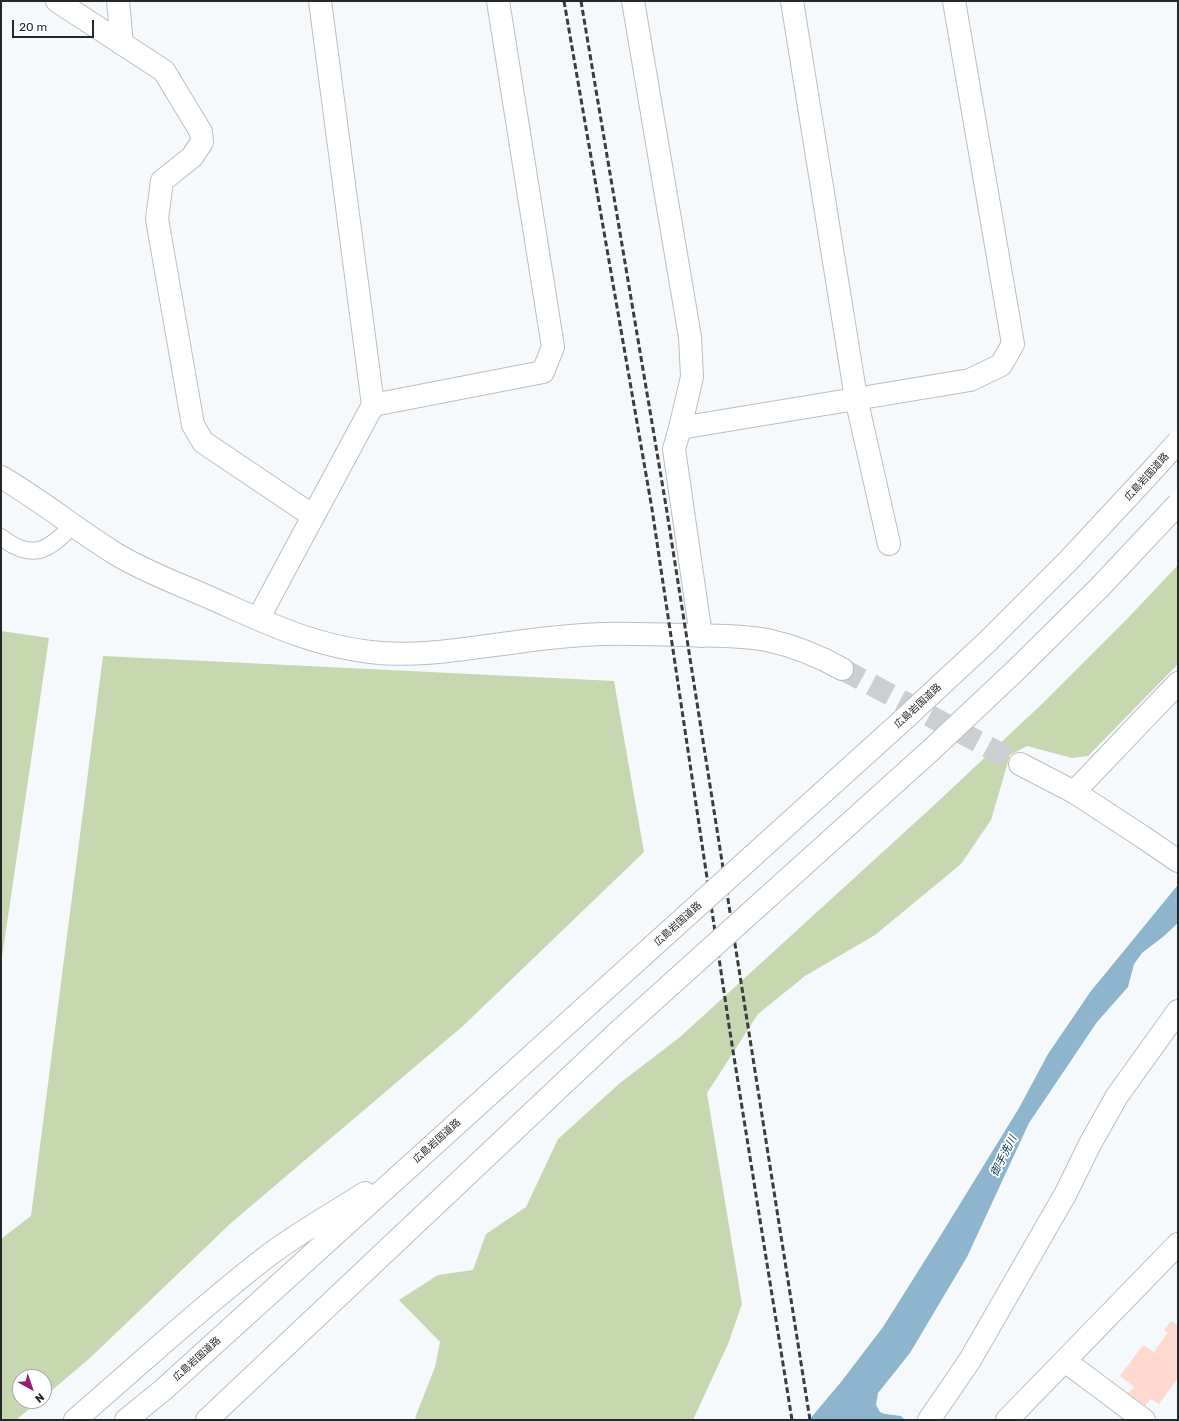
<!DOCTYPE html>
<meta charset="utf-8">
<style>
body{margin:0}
#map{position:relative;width:1179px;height:1421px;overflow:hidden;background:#f5f9fb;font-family:Rubik,sans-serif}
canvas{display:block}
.frame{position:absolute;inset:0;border:2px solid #252728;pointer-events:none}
.north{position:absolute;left:12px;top:1369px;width:40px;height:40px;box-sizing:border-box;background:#fff;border:1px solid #a8a9a9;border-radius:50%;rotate:140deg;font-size:11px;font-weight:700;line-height:16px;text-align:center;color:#252728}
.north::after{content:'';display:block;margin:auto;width:14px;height:18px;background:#9a1d74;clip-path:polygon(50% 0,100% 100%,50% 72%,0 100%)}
.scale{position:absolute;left:12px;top:20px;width:82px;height:18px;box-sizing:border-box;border:2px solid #252728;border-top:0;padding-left:5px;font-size:12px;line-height:14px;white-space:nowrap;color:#252728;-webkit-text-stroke:3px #fff;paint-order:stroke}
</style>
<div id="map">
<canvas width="1179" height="1421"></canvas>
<div class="frame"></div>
<div class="north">N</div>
<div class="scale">20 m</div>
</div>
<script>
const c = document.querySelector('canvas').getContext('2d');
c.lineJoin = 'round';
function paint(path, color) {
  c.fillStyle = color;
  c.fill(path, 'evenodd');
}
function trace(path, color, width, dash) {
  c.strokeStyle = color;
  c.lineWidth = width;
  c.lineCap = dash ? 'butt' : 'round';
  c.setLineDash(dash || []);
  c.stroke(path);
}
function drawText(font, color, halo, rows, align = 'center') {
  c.font = font + ' Rubik,"Noto Sans JP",sans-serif';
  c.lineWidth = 3.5;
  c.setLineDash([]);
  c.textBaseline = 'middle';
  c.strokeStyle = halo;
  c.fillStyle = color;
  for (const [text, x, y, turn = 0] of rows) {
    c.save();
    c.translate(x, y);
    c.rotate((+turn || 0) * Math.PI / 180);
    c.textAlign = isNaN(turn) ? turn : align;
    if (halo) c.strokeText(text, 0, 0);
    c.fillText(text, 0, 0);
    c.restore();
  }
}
const green = new Path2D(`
 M1178 565V664L1088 756 1072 758 1027 746 1010 755 991 820 961 864 875 935 805 976 758 1014 707 1093 742 1304 728 1344 693 1420H416L415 1418 435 1367 440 1342 399 1300 438 1275 473 1270 486 1234 526 1207 558 1139 620 1083 680 1037 931 808 1043 703 1128 618Z
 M1 631 49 638 1 964Z
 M103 656 614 681 644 852 463 1026 231 1223 90 1358 44 1397V1377H20V1401H39L16 1420H1V1239L31 1216Z`);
const water = new Path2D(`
 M1177 886H1178V923L1164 936 1142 953 1134 964 1128 987 1097 1022 1029 1123 967 1257 910 1353 878 1393 876 1405 880 1412 885 1414 901 1416 905 1420H809L841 1382 883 1327 939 1238 1019 1108 1048 1054 1091 991Z`);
const building = new Path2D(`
 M1171 1321 1178 1325V1378L1159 1404 1151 1399 1145 1406 1128 1393 1134 1387 1120 1376 1143 1345 1154 1352 1168 1332 1164 1330Z`);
const secondaryTunnel = new Path2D(`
 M842 669 1020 764`);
const lane = new Path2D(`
 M1 537C33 562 49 550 73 525`);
const street = new Path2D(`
 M57 1 164 71 201 132 202 142 192 157 162 181 157 219 193 425 203 442 313 516
 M118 1 122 44
 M633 1 690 337 692 377 680 428 674 449 701 636
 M792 1 856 398 889 544
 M373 405 543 372 553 347 498 1
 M680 428 970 380 1001 365 1013 344 954 1
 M258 619 373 405 320 1
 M1074 792 1178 683
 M1065 1361 1144 1420
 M929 1420 970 1360 1066 1193 1090 1144 1117 1096 1178 1011`);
const secondary = new Path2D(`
 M1 477C41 500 77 530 116 554 144 571 176 583 206 596 261 620 309 645 370 652 418 658 469 648 517 642 545 638 573 635 602 634 630 633 658 635 687 635 713 636 741 635 767 640 794 646 819 656 842 669
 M1020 764 1074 792 1143 837 1178 861
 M1007 1420 1178 1244`);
const highway = new Path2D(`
 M75 1420C138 1366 199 1309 265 1258 296 1234 331 1215 365 1193
 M126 1420 163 1390 590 1003
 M207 1420 617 1033`);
const rail = new Path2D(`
 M564 1 652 509 730 1032 792 1420
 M581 1 666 506 810 1420`);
const highwayBridge = new Path2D(`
 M590 1003 902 721 987 642 1070 559 1149 474 1178 442
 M617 1033 930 751 1015 671 1099 588 1178 504`);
const streetNames = [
 ["広島岩国道路",1147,477,-48],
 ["広島岩国道路",918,706,-43],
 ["広島岩国道路",678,924,-42],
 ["広島岩国道路",437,1141,-42],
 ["広島岩国道路",197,1359,-42]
];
const waterNames = [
 ["御手洗川",1004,1156,-63]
];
paint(green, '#c7d7b0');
paint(water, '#8db5ce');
paint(building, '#ffd8d0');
trace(secondaryTunnel, '#cbcfd1', 22, [22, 11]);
trace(lane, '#bcbfc1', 18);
trace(street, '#bcbfc1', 24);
trace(secondary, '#bcbfc1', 24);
trace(highway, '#bcbfc1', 24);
trace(lane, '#fff', 16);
trace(street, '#fff', 22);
trace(secondary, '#fff', 22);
trace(highway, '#fff', 22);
trace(rail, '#3a3d3e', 3, [6, 3]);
trace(highwayBridge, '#bcbfc1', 24, []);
trace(highwayBridge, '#fff', 22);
drawText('10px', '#252728', '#fff', streetNames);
drawText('italic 11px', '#013952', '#fff', waterNames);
</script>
